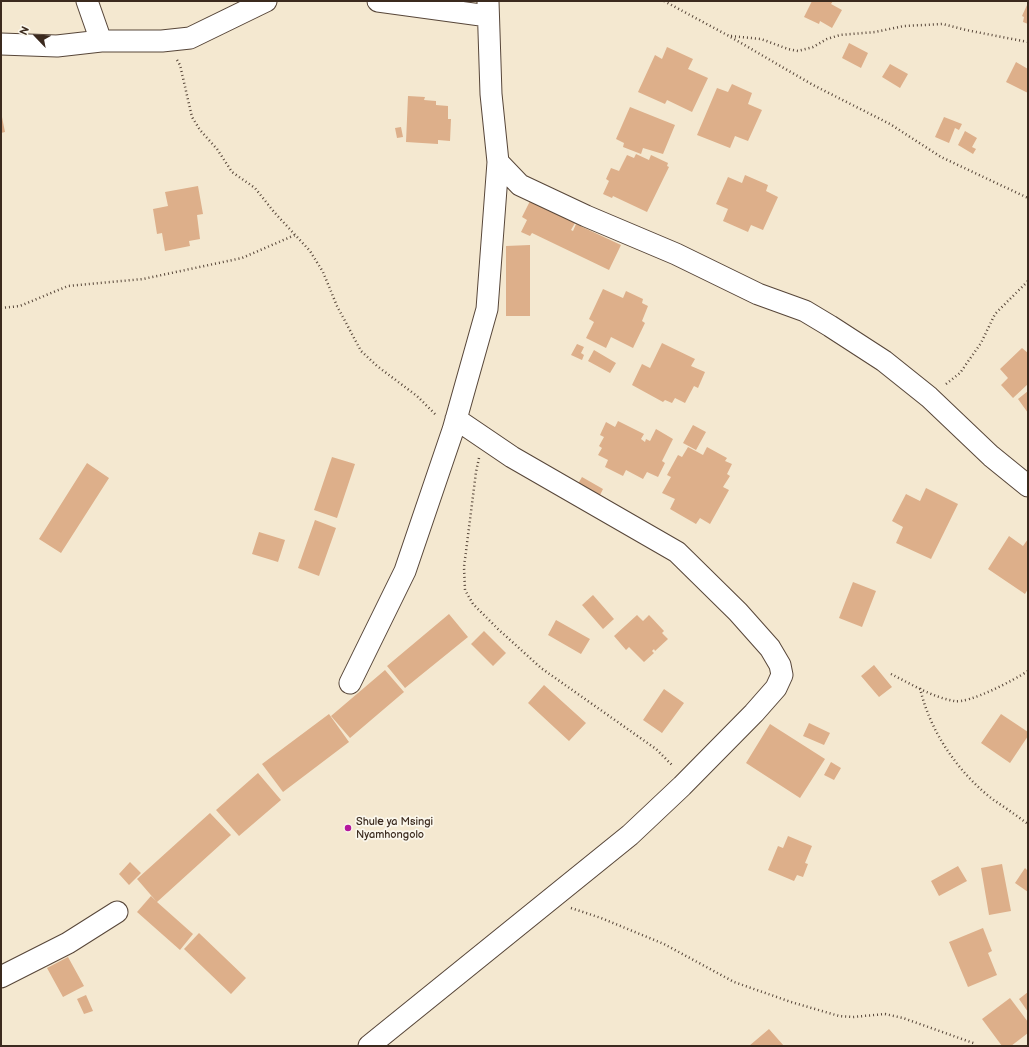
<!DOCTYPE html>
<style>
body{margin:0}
#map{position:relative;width:1029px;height:1047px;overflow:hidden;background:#f4e8d0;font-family:"Balsamiq Sans",sans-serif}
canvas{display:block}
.frame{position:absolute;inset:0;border:2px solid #3b2a1e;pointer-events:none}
.north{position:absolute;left:16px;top:16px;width:40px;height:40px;-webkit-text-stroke:3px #fbf7ec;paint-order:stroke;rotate:295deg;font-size:11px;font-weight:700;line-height:16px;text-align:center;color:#3b2a1e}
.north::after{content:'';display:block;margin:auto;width:14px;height:18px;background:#3b2a1e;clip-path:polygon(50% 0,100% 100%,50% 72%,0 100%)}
</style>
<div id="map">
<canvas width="1029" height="1047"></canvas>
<div class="frame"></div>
<div class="north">N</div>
</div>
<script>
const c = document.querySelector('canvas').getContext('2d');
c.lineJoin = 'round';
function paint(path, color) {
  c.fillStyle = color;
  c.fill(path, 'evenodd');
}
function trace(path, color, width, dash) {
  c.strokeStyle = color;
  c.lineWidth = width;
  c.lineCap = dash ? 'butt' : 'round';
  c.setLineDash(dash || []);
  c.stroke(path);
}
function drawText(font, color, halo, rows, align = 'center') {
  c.font = font + ' "Balsamiq Sans",sans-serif';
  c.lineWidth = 3.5;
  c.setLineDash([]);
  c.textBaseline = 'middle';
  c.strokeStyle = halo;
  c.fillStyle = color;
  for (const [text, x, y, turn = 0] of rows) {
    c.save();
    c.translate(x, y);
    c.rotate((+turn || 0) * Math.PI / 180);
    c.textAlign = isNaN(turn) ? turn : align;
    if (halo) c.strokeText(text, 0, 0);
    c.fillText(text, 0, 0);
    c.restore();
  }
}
const building = new Path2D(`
 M812 1H833L831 4 842 10 832 28 820 21 819 24 804 17Z
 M1027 5 1028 6V24L1023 22 1024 17 1022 16Z
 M849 43 868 53 861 68 842 58Z
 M667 47 693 59 688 69 708 78 692 112 667 100 665 104 638 92 655 55 662 59Z
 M1016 62 1028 69V93L1006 82Z
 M890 64 908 74 900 88 882 77Z
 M732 84 752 93 748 104 762 110 748 141 735 136 730 148 697 135 717 88 728 92Z
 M408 96 425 97 424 100 436 101V105L448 106V119H451L450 141 438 140V144L406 142Z
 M630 107 675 125 663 154 643 148 641 154 623 147 624 143 616 139Z
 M1 112 5 132 1 133Z
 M944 117 962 124 959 130 955 128 949 143 935 137Z
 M401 127 403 137 397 138 395 128Z
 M965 131 977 138 972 147 976 149 973 154 958 145Z
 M636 154 649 160 651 155 668 163 667 166 669 167 647 212 613 196 612 198 603 194 609 181 606 179 611 168 619 171 627 155 634 158Z
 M745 175 768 185 766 191 778 197 763 230 751 225 748 232 723 221 728 209 716 204 728 177 742 183Z
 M198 186 203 214 197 215 200 239 189 241 190 246 165 251 162 233 157 234 153 209 168 206 165 192Z
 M530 201 575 223 571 230 573 231 576 224 621 245 609 270 532 233 530 236 521 232 527 220 522 217Z
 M530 245V316H506V246Z
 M603 289 623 298 626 291 643 299 642 303 648 306 642 321 645 323 633 348 611 337 606 348 586 338 594 322 589 319Z
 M662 343 695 359 691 366 705 372 698 388 694 386 685 403 675 398 672 403 665 400 663 402 632 385 642 364 650 368Z
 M577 344 584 347 581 353 584 355 582 360 571 355Z
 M1022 348 1028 353V384L1013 398 1001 385 1008 378 1000 369Z
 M594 350 616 363 610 373 588 361Z
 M1028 391V413L1018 399Z
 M618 421 644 434 641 439 645 442 646 439 650 441 656 429 673 439 662 461 665 463 658 477 647 472 643 479 626 470 623 476 605 467 608 460 598 455 602 448 599 446 604 437 600 435 606 422 615 427Z
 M693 425 706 432 696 450 683 443Z
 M688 447 703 455 707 447 727 458 725 461 732 464 727 474 730 476 723 487 729 490 710 524 700 518 696 524 670 509 675 499 662 493 671 477 667 475 678 455 682 457Z
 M332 457 355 464 337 518 314 510Z
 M87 463 109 478 61 553 39 539Z
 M582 477 603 489 597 501 575 489Z
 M926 488 958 504 931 559 896 543 903 527 892 521 906 494 920 501Z
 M315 520 336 528 319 576 298 568Z
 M259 532 285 540 278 562 252 554Z
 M1009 536 1023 546 1028 539V589L1025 594 988 569Z
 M853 582 876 591 862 627 839 618Z
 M593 595 614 619 603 629 582 605Z
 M449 614 468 637 405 688 387 666Z
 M637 615 643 621 649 615 664 631 662 633 668 639 655 651 654 649 652 651 654 653 644 662 629 647 626 650 614 636Z
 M556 620 590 639 581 654 548 635Z
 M484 631 506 653 493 666 471 644Z
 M874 665 892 687 879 697 861 676Z
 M385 670 404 692 350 738 331 716Z
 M544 685 586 723 569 741 528 703Z
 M664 689 684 703 662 733 643 720Z
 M329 714 349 742 283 792 262 764Z
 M1001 714 1028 732V736L1010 763 981 743Z
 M809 723 830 733 824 745 803 736Z
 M770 724 825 759 800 798 746 763Z
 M831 762 841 768 834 780 824 775Z
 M258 773 281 800 239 836 216 810Z
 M210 813 231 835 157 902 193 934 180 950 137 912 151 896 156 901 137 879Z
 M788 836 812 846 805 863 808 864 803 877 797 875 794 881 768 870 778 846 783 848Z
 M130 862 141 873 129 885 119 874Z
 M1002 864 1011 911 989 915 981 868Z
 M958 866 967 881 939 896 931 881Z
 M1025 868 1028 871V892L1015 883Z
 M983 928 992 951 988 953 997 975 968 987 949 942Z
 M199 933 246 978 231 994 184 949Z
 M68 957 84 986 63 997 47 968Z
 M1028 992V1012L1019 999Z
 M86 995 93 1011 84 1014 77 999Z
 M1010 998 1028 1022V1033L1011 1046H1002L982 1019Z
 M769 1029 784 1046H749Z`);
const path = new Path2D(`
 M664 1 729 36 813 85 890 124 941 157 1028 198
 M731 36 761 39 788 49 798 51 813 47 827 39 840 35 875 32 904 26 943 24 966 30 1028 42
 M177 60 180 65 192 117 200 130 217 149 232 172 255 188 274 212 310 251 323 272 337 306 361 351 377 366 417 396 436 415
 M1 308 20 306 68 286 143 279 242 258 295 235
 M946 384 960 373 981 343 995 314 1028 281
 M479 458 476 472 464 567 465 590 473 604 498 629 541 668 656 749 673 766
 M891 674C911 684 932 697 954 701 969 704 1014 680 1028 671
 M920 688C930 732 959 774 995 801 1006 808 1017 816 1028 824
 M571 908 601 918 664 944 734 982 791 1002 839 1016 853 1017 885 1014 903 1018 976 1044`);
const minor = new Path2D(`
 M87 1 101 41
 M378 1 488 16
 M1 44 57 46 101 41H162L190 38 266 1
 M498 162 520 185 586 216 676 254 758 294 805 311 830 326 884 361 929 397 991 456 1028 486
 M350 683 405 571 453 430 487 309 498 162 491 94 488 1
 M1 977 68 943 117 912
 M369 1046 630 835 682 786 754 713 776 688 782 675 780 665 770 648 738 612 677 552 512 457 456 419`);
const markers = [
 [348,828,4,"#b5179e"]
];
const poiNames = [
 ["Shule ya Msingi",356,822],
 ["Nyamhongolo",356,835]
];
paint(building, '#ddaf8a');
trace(minor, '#574639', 23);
trace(path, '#574639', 2.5, [1, 3]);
trace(minor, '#fff', 21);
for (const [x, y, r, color] of markers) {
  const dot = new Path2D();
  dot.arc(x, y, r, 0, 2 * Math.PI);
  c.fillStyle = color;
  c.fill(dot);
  trace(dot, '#fbf7ec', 1.5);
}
drawText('11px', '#3b2a1e', '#fbf7ec', poiNames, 'left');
</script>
